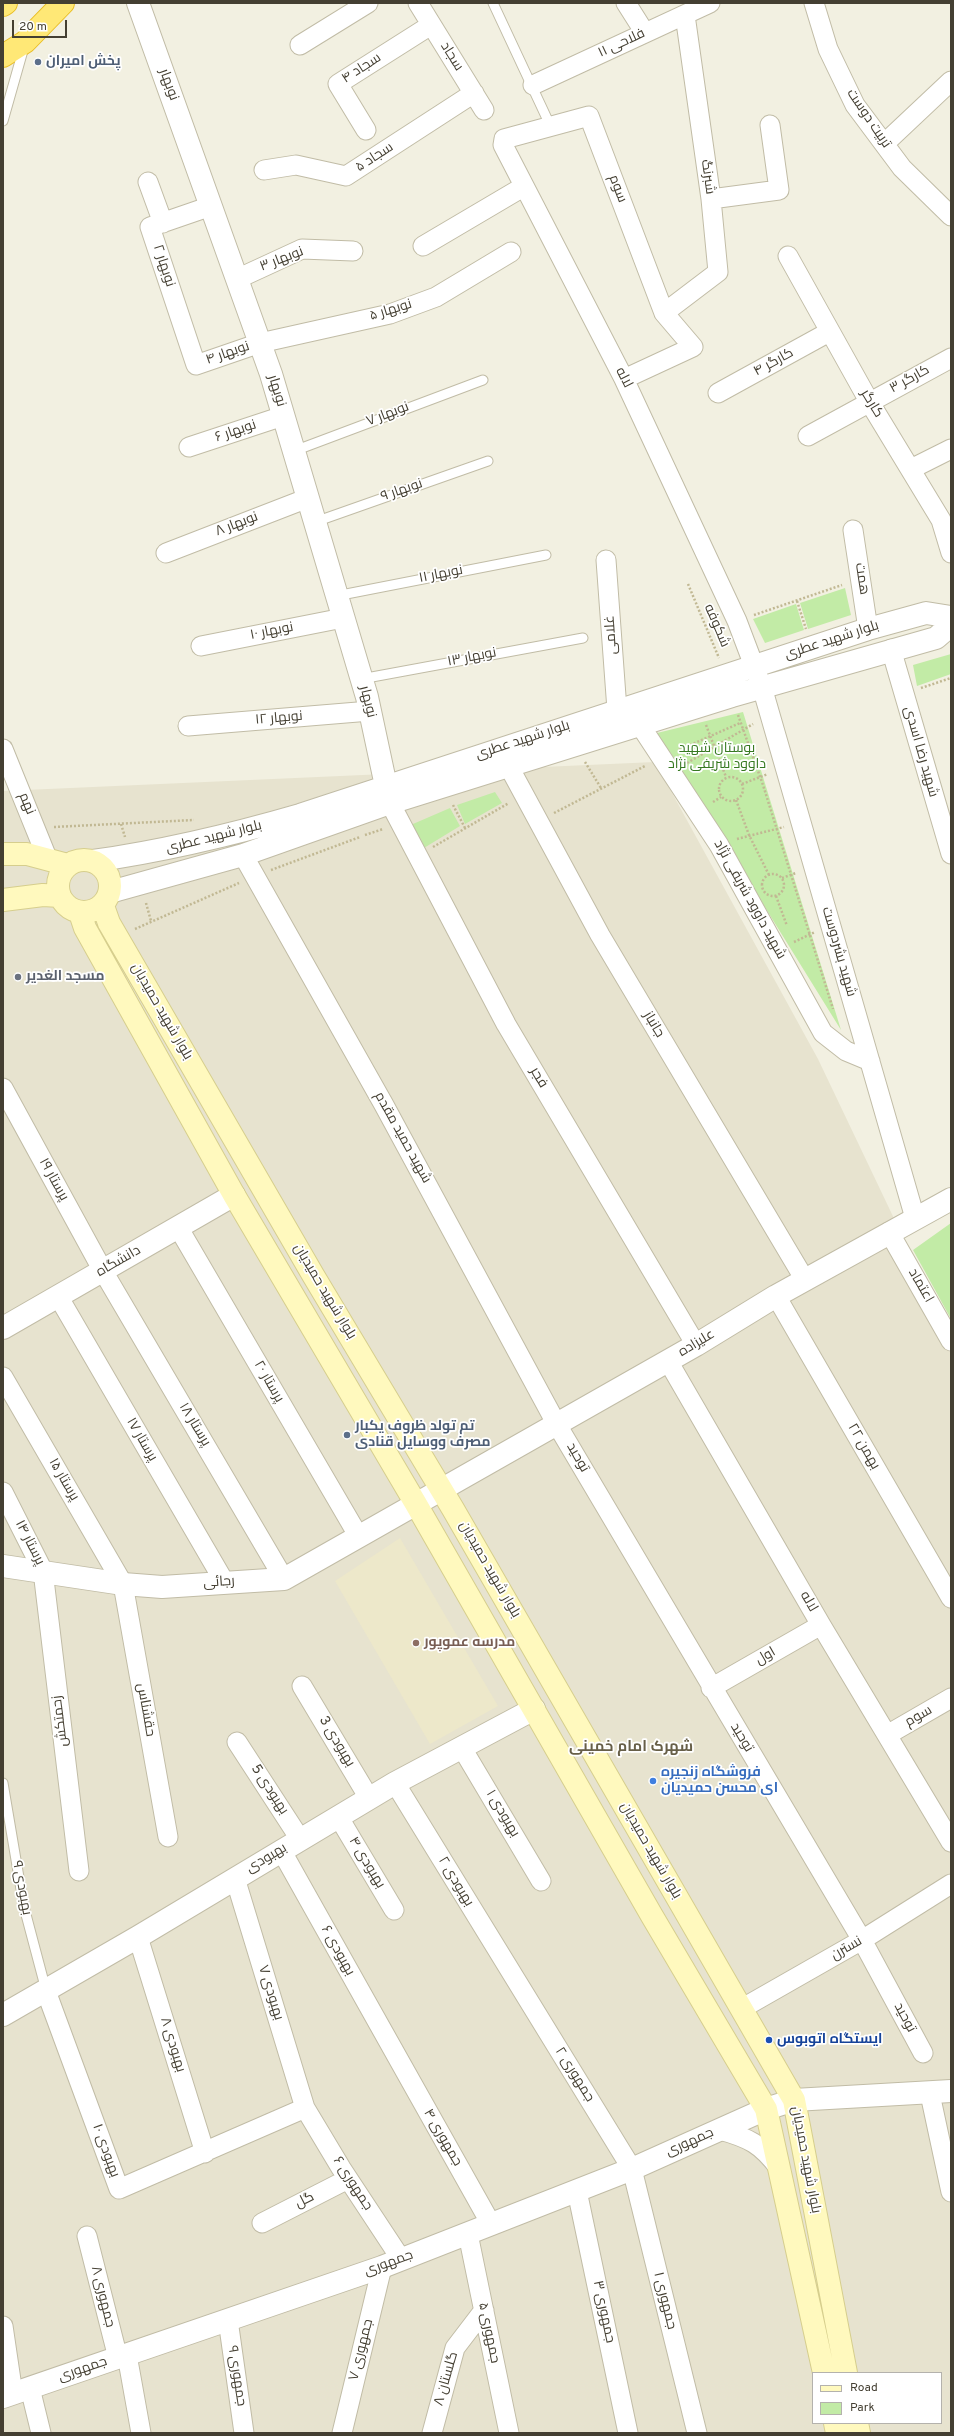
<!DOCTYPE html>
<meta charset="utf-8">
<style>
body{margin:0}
#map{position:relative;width:954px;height:2436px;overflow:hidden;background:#f2f0e1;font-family:Overpass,sans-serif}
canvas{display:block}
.frame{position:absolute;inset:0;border:4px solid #443f32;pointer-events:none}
.legend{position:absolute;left:812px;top:2372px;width:130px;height:52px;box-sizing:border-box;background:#fff;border:1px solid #b4b2ad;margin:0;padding:5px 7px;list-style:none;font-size:12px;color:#443f32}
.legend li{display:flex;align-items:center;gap:8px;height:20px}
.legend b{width:20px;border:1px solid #b4b2ad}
.scale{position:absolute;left:12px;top:20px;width:55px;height:18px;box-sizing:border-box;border:2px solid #443f32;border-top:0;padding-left:5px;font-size:12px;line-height:14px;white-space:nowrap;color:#443f32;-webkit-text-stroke:3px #fff;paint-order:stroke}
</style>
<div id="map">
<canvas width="954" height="2436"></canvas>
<div class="frame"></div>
<ul class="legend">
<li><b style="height:5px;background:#fff9be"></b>Road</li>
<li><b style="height:11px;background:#c2eba6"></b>Park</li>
</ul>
<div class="scale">20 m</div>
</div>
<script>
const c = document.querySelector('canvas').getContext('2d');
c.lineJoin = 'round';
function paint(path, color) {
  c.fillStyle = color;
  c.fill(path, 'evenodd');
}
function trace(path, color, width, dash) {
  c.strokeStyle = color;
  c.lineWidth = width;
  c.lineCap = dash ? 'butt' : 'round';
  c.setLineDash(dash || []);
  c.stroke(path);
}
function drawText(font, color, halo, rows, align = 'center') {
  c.font = font + ' Overpass,Cairo,sans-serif';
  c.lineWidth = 3.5;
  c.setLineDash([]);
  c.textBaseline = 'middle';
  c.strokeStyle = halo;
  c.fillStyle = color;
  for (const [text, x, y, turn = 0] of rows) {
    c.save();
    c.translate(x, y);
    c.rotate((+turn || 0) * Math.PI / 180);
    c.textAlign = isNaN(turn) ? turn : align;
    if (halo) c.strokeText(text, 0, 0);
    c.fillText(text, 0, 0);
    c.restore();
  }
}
const residential = new Path2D(`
 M655 762 818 1059 951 1338V2433H3V791ZM813 2373H941V2423H813Z`);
const education = new Path2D(`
 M400 1538 498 1706 430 1744 335 1581Z`);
const green = new Path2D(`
 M845 588 851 615 808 629 800 603Z
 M796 604 804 630 765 643 753 619Z
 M951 654V674L917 686 913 665Z
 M743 712 841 1030 657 733Z
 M495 792 502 803 465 824 457 805Z
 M450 808 460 826 419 851 406 827Z
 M951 1223V1319L913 1250Z`);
const path = new Path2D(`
 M688 584 719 658
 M797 601 806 629
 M754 615 842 585
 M921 688 951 678
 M738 715 763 785 833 1009
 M706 725 726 777
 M679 750 740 723
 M585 762 601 788
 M687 763 753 724
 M719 789a12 12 0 1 1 24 0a12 12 0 1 1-24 0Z
 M742 784 768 774
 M736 800 749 835 769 875
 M713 802 721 797
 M453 805 465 828
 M554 813 645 766
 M121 824 125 837
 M54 827 194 820
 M365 835 383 829
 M737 839 784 827
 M433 847 509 803
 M271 870 360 837
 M762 885a11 11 0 1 1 22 0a11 11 0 1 1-22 0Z
 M782 878 796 873
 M776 896 787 926
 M146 903 151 921
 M135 929 239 883
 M794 942 815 932`);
const service = new Path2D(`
 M493 3 550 125
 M3 121 24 47
 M294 451 483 380
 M315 522 488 461
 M336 596 546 555
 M361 679 583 638
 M3 1783 24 1907 46 1990`);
const minor = new Path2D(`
 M418 3 484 110
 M626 3 645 33
 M814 3 828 49 855 105 902 168 951 216
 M300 45 368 3
 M533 85 710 3
 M366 130 338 84 431 25
 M884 144 951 81
 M264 170 296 165 346 176 474 93
 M148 182 163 223
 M711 199 779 190 770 125
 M211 206 150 227 196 365 260 343 390 314 436 297 511 252
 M423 246 523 187
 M788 256 870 403 941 520 951 553
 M237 279 302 249 353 251
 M664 313 718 272 711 199 685 15
 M624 379 693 347 664 313 589 116 504 139 503 145 624 379 737 621 762 687 915 1218
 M718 393 829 332
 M808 436 951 358
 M189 447 283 416
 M911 469 951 449
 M853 530 868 629
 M166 553 308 498
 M606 560 617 710
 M201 646 343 618
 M891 649 951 854
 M640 725 719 845 823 1033 846 1051 870 1061
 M188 726 370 711
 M3 749 48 860
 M508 765 600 935 805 1280
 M390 803 506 1024 696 1345
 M243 855 384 1105 556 1423 862 1940 923 2053
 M3 1088 103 1271 284 1579
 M178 1227 359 1537
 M889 1232 951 1341
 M58 1296 225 1583
 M776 1296 951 1598
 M668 1361 821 1625 951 1842
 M3 1377 123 1584 168 1837
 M3 1492 43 1571 79 1871
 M302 1686 369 1798
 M711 1688 821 1625
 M887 1735 951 1698
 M237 1742 300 1839
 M462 1748 541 1881
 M395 1783 632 2169 697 2433
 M338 1816 394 1910
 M281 1850 491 2224
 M235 1878 305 2108 341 2168 401 2259
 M138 1937 205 2153
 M46 1991 119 2189 305 2108
 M741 2009 862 1940 951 1884
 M930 2094 951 2192
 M720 2130C749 2138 761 2144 779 2168
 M577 2191 628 2433
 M262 2223 348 2179
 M468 2234 509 2433
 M87 2236 118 2358
 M228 2320 244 2433
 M3 2326 13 2394
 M127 2355 141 2433
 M30 2388 41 2433
 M342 2433 382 2267
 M432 2433 455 2348 484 2310`);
const tertiary = new Path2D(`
 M138 3 271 374 367 697 389 800
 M93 861C164 851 231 835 300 815L868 629 926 613 951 617
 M110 892 243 855 390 803 732 696 936 638 951 625
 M3 1328 234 1195
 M3 1566 123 1584 162 1587 284 1579 696 1345 776 1296 951 1199
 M3 2015 138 1937 395 1783 534 1709
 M3 2397 382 2267 632 2169 766 2109 794 2100 951 2091`);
const secondary = new Path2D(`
 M3 854H27L68 865
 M58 886a26 26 0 1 1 52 0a26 26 0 1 1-52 0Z
 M3 900 43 895 60 896
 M103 906 109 923 313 1275 453 1509 794 2100 846 2373
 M80 913 85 928 234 1195 416 1504 652 1916 766 2109 824 2373
 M835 2423 837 2433
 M857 2423 859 2433`);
const trunk = new Path2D(`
 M3 5 6 3
 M3 56 25 42 63 3`);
const markers = [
 [38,62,4,"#5c6f8a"],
 [18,977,4,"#6b7280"],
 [347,1435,4,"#5c6f8a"],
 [416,1643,4,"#8d6e63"],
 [653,1781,4,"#3f7fe0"],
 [769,2040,4,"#1a4fb4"]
];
const streetNames = [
 ["فلاحی ۱۱",622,44,-25],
 ["سجاد",451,57,58],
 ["سجاد ۴",362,69,-33],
 ["نوبهار",168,85,70],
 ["تربیت دوست",868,119,56],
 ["سجاد ۵",375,158,-33],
 ["شبرنگ",707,177,82],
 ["سوم",617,189,69],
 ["نوبهار ۳",282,260,-21],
 ["نوبهار ۲",163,266,72],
 ["نوبهار ۵",391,311,-17],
 ["نوبهار ۴",228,354,-19],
 ["کارگر ۴",774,363,-29],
 ["لاله",623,378,63],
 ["کارگر ۳",910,380,-29],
 ["نوبهار",276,391,73],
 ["کارگر",871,404,59],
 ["نوبهار ۷",388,415,-21],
 ["نوبهار ۶",236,432,-19],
 ["نوبهار ۹",402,491,-19],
 ["نوبهار ۸",237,525,-21],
 ["نوبهار ۱۱",441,575,-11],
 ["همت",861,579,81],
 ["شکوفه",716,626,67],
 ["نوبهار ۱۰",272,632,-11],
 ["غلامی",612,635,-94],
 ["بلوار شهید عطری",832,641,-18],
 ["نوبهار ۱۳",472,658,-11],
 ["نوبهار",367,702,76],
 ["نوبهار ۱۲",279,719,-5],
 ["بلوار شهید عطری",523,741,-18],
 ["شهید رضا اسدی",920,752,74],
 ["نهم",26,804,68],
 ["بلوار شهید عطری",214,838,-14],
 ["شهید داوود شریفی نژاد",749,900,61],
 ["شهید بشردوست",838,952,74],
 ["بلوار شهید حمیدیان",161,1012,60],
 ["جانباز",653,1025,59],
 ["فجر",538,1078,59],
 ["شهید حمید مقدم",402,1138,61],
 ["پرستار ۱۹",53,1180,61],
 ["دانشگاه",119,1262,-30],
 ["اعتماد",920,1286,60],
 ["بلوار شهید حمیدیان",324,1292,59],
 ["علیزاده",697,1344,-31],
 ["پرستار ۲۰",268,1382,60],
 ["پرستار ۱۸",194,1425,59],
 ["پرستار ۱۷",141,1440,60],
 ["۲۲ بهمن",863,1447,60],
 ["توحید",577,1458,60],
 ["پرستار ۱۵",63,1480,60],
 ["پرستار ۱۴",29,1543,63],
 ["بلوار شهید حمیدیان",489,1570,60],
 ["رجائی",219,1583,-4],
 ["لاله",808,1602,60],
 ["اول",766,1657,-30],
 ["حقشناس",145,1710,80],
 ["سوم",919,1717,-30],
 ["زحمتکش",61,1721,-97],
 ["توحید",741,1738,59],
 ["بهبودی 3",336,1742,59],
 ["بهبودی 5",269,1790,57],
 ["بهبودی ۱",502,1814,59],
 ["بلوار شهید حمیدیان",650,1851,60],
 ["بهبودی",267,1859,-31],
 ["بهبودی ۴",366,1863,59],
 ["بهبودی ۲",455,1882,59],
 ["بهبودی ۹",21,1888,79],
 ["نسترن",847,1949,-30],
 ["بهبودی ۶",337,1951,61],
 ["بهبودی ۷",270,1993,73],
 ["توحید",904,2018,62],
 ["بهبودی ۸",172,2045,73],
 ["جمهوری ۲",574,2075,58],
 ["جمهوری ۴",442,2138,60],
 ["جمهوری",690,2143,-24],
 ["بهبودی ۱۰",105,2151,70],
 ["بلوار شهید حمیدیان",805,2160,79],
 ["جمهوری ۶",352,2184,57],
 ["گل",305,2201,-27],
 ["جمهوری",389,2264,-20],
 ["جمهوری ۸",102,2297,76],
 ["جمهوری ۱",664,2301,76],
 ["جمهوری ۳",603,2312,78],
 ["جمهوری ۵",488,2333,78],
 ["جمهوری ۷",362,2350,-76],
 ["جمهوری",83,2370,-19],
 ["جمهوری ۹",236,2376,81],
 ["گلستان ۸",447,2379,-74]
];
const serviceNames = [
 ["پخش امیران",46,62],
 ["تم تولد ظروف یکبار",355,1427],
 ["مصرف ووسایل قنادی",355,1443]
];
const parkNames = [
 ["بوستان شهید",717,749],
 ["داوود شریفی نژاد",717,765]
];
const worshipNames = [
 ["مسجد الغدیر",26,977]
];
const educationNames = [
 ["مدرسه عموپور",424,1643]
];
const shopNames = [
 ["فروشگاه زنجیره",661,1773],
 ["ای محسن حمیدیان",661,1789]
];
const transitNames = [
 ["ایستگاه اتوبوس",777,2040]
];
const neighbourhoodNames = [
 ["شهرک امام خمینی",631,1748]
];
paint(residential, '#e7e3cf');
paint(education, '#ede8ca');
paint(green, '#c2eba6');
trace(service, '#c1bca6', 11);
trace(minor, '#c1bca6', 21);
trace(tertiary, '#c1bca6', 24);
trace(secondary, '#d6ce8d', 24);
trace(trunk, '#e9bd24', 24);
trace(path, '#c1b893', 2.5, [2, 2]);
trace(service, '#fff', 9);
trace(minor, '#fff', 19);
trace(tertiary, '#fff', 22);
trace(secondary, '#fff9be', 22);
trace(trunk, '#ffe876', 22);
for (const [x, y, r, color] of markers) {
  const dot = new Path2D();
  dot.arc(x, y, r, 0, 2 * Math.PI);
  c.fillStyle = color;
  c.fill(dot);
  trace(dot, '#fff', 1.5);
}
drawText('14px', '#443f32', '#fff', streetNames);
drawText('bold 14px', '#4e5e75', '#fff', serviceNames, 'left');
drawText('14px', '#367921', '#fff', parkNames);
drawText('bold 14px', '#5b616d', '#fff', worshipNames, 'left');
drawText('bold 14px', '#785e54', '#fff', educationNames, 'left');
drawText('bold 14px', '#366cbe', '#fff', shopNames, 'left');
drawText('bold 14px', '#164399', '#fff', transitNames, 'left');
drawText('bold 15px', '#675f48', '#fff', neighbourhoodNames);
</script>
